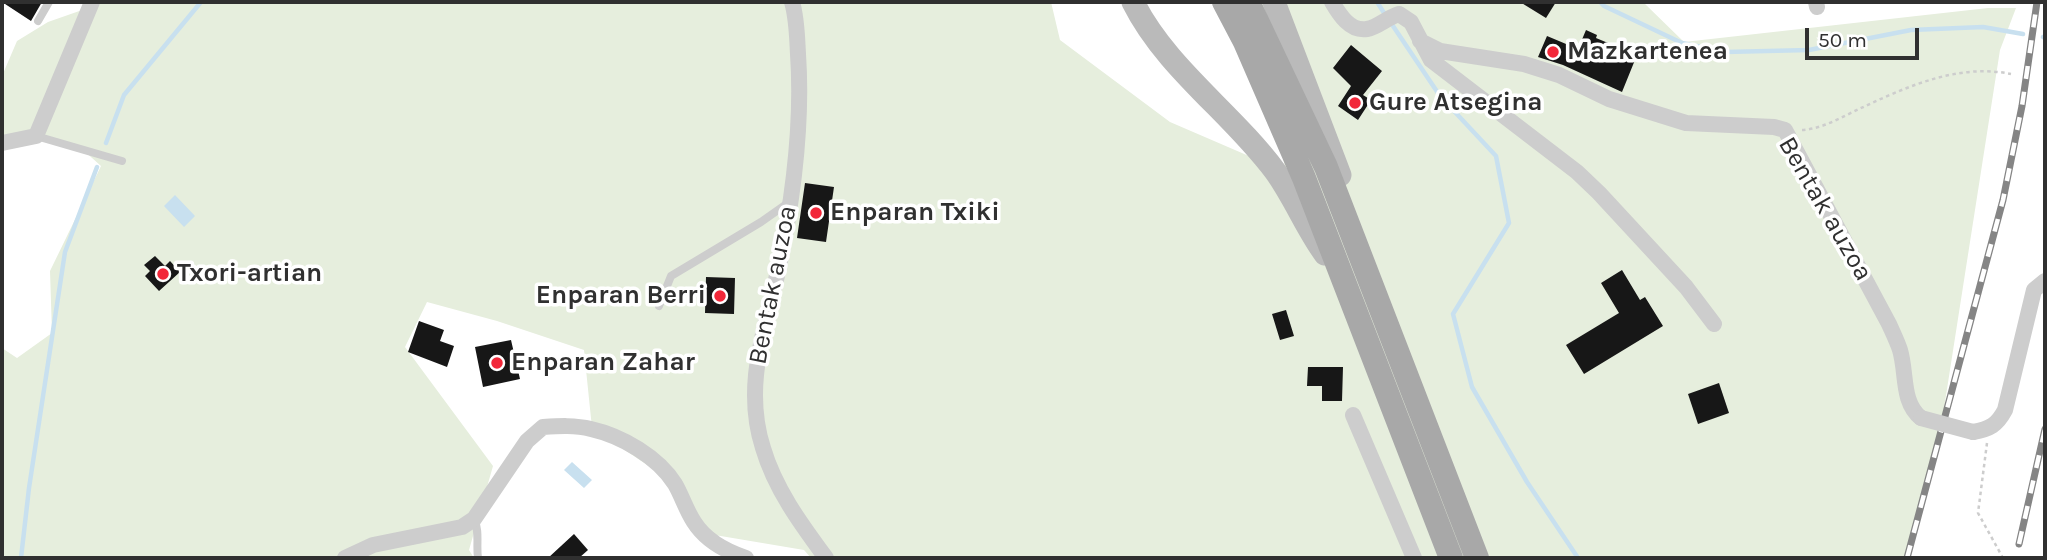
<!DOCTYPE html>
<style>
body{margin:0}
#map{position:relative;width:2047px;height:560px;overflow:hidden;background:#fff;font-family:Karla,sans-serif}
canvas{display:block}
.frame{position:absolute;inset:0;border:4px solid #303030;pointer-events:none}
.scale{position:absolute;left:1805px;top:28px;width:114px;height:32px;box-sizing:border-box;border:4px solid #303030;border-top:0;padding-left:9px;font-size:21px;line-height:24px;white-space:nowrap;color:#303030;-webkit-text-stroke:5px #fff;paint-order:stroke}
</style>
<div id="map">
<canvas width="2047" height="560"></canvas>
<div class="frame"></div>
<div class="scale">50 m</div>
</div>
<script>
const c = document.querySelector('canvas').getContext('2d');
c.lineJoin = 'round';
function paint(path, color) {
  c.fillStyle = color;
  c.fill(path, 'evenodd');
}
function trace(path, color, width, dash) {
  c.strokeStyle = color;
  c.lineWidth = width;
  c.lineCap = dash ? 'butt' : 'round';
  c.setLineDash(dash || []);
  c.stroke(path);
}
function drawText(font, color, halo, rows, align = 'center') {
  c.font = font + ' Karla,sans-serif';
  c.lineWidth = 7;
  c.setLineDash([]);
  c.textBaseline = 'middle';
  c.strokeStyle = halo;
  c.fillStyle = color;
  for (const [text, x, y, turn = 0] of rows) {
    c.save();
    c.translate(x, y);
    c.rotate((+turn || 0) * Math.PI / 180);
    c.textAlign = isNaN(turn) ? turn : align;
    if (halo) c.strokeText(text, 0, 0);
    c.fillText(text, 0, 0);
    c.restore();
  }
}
const green = new Path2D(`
 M105 2H1051L1060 40 1170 122 1286 172 1251 2H1643L1684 42 1988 8H2016L2000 50 1942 421 1906 558H811L804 550 691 531 665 477 592 428 584 350 497 321 427 302 405 347 493 466 469 550 474 558H2V348L17 358 52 333 50 271 101 166 82 149 36 136 2 143V76L17 41 48 22Z`);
const water = new Path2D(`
 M175 195 195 216 184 227 164 206Z
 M572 462 592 480 584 488 564 470Z`);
const stream = new Path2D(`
 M1377 2 1386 16
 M1600 2 1604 6 1682 43 1725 52 1809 50 1911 30 1983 27 2023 34
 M1391 23 1440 96 1496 156 1509 223 1453 314 1472 387 1527 482 1578 558
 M2043 37 2045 38
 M106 143 124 95 201 2
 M21 558 29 488 65 252 97 167`);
const building = new Path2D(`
 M2 2H42L31 21Z
 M1520 2H1556L1546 18Z
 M1586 30 1597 35 1596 38 1637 55 1622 92 1563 65 1538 57 1547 36 1578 49Z
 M1351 45 1382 71 1363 95 1371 100 1358 120 1338 106 1351 86 1333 68Z
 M805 183 834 187 826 242 797 238Z
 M155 256 165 266 170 261 180 272 159 291 145 276 150 271 144 265Z
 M1622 270 1640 300 1645 297 1663 326 1584 374 1566 345 1619 313 1601 283Z
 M706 277 735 278 734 314 705 313Z
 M1286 310 1294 336 1280 340 1272 314Z
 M419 321 444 330 440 341 454 346 447 367 408 352Z
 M511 340 520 379 483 387 475 347Z
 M1308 367H1343L1342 401H1322V386H1307Z
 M1719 383 1729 413 1698 424 1688 394Z
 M574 534 588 550 579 558H548Z`);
const path = new Path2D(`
 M1802 130C1822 129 1842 117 1859 109 1906 87 1958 63 2011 74
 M1987 443 1978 513 2003 558`);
const lane = new Path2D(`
 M38 21 49 2
 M36 136 122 161
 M659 306 671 276 761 222 788 203
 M474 519C480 532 476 544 478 558`);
const street = new Path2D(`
 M792 2C797 19 797 37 798 54 803 127 793 200 778 271 765 331 743 386 763 448 775 489 801 524 826 558
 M1332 2C1339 14 1350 32 1367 29 1378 27 1388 17 1399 14L1411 22 1431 60 1577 172 1599 193 1686 287 1714 324
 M1816 2 1817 7
 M1420 41 1440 51 1524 64 1559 75 1609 99 1686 123 1774 127 1785 130 1889 324C1893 333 1897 341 1900 350 1907 373 1901 402 1921 418
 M2 143 36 136 92 2
 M1353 415 1414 558
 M1973 432C1990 429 1997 425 2005 410L2034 290 2045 281
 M345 558 373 545 462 527 474 519 527 441 543 427C559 426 575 425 591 429 622 436 658 457 675 484 682 496 686 510 694 522 706 541 725 551 746 558`);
const secondary = new Path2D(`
 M1133 2C1166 68 1231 112 1275 171 1294 197 1307 230 1325 254
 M1274 2 1340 175`);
const primary = new Path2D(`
 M1224 2 1245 42 1304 178 1451 558
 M1248 2 1326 167 1477 558`);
const rail = new Path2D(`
 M2019 544 2045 429
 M1907 558 2003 200 2022 106 2037 2`);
const streetBridge = new Path2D(`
 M1921 418 1973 432`);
const markers = [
 [1553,52,7,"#f22739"],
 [1355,103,7,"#f22739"],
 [816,213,7,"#f22739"],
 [163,274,7,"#f22739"],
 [720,296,7,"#f22739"],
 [497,363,7,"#f22739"]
];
const poiNames = [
 ["Mazkartenea",1567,52],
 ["Gure Atsegina",1369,103],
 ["Enparan Txiki",830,213],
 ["Txori-artian",177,274],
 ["Enparan Berri",706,296,"right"],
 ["Enparan Zahar",511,363]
];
const streetNames = [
 ["Bentak auzoa",1825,209,60],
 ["Bentak auzoa",773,285,-79]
];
paint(green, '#e6eedd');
paint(water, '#c8e0ef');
trace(stream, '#c8e0ef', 4.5);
paint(building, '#171717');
trace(path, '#cdcdcd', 2.5, [3.5, 3.5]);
trace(lane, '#cdcdcd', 8);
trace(street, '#cdcdcd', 16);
trace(secondary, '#bababa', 23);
trace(primary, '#a8a8a8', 24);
trace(rail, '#858585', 7);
trace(rail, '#fff', 4.5, [13]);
trace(streetBridge, '#cdcdcd', 16);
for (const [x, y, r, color] of markers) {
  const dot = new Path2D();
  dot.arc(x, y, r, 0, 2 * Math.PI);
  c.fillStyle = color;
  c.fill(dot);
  trace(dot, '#fff', 2.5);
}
drawText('bold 26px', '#303030', '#fff', poiNames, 'left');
drawText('26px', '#303030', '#fff', streetNames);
</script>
